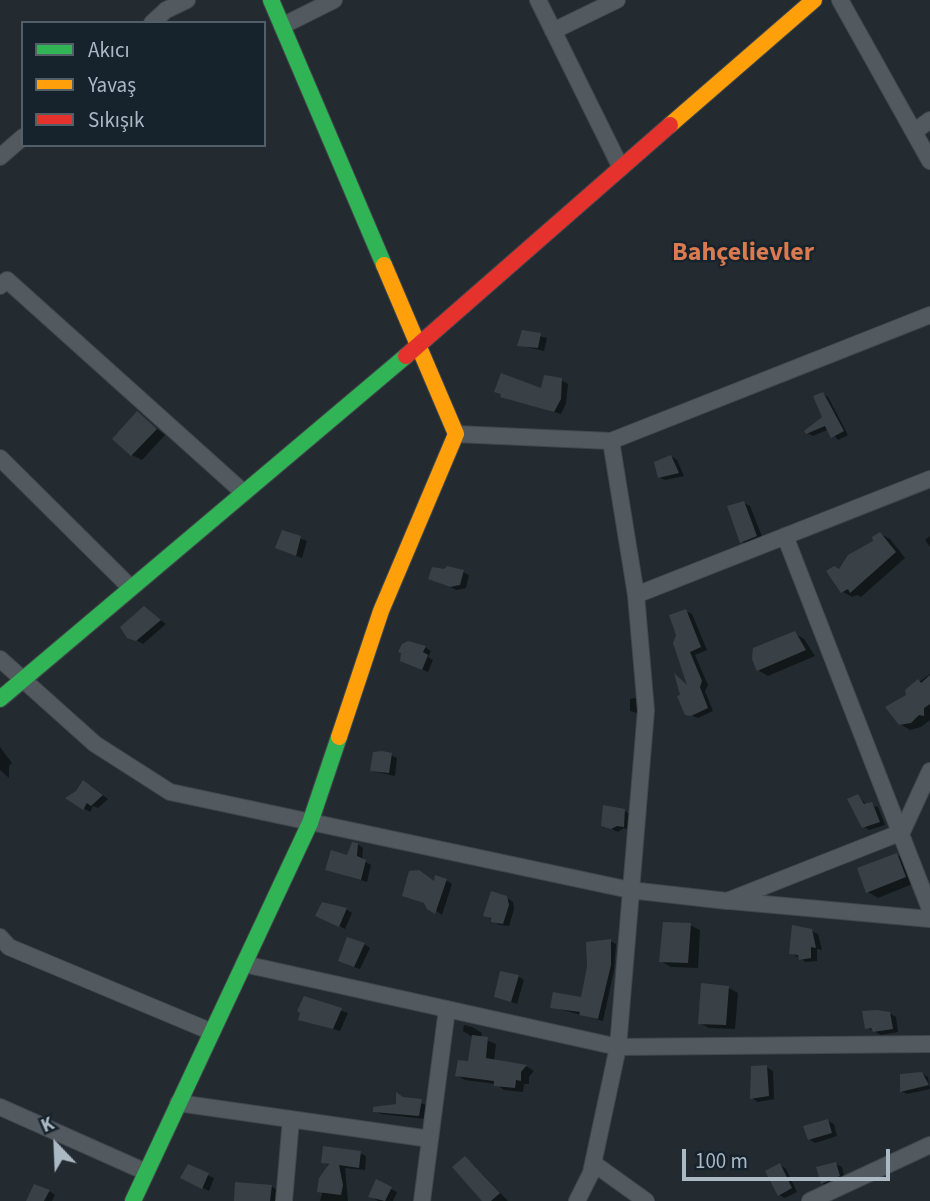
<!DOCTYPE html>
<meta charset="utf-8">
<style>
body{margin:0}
#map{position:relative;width:930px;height:1201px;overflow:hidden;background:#232b31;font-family:"Source Sans 3",sans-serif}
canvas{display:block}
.legend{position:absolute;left:21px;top:21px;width:245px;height:126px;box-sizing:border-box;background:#17232c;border:2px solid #525f69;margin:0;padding:9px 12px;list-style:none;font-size:21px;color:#abb9c5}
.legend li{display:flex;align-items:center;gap:14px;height:35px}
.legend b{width:35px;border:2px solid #525f69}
.north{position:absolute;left:21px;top:1110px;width:70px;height:70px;-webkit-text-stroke:5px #17232c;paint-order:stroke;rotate:337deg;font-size:19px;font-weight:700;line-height:28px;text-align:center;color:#abb9c5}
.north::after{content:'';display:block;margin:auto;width:24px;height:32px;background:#abb9c5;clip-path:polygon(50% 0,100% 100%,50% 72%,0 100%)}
.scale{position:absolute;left:682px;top:1149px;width:208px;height:32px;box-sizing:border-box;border:4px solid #abb9c5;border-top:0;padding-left:9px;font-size:21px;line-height:24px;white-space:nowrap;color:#abb9c5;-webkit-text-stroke:5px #17232c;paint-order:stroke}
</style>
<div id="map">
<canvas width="930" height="1201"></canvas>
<ul class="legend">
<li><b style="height:9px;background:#30b455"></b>Akıcı</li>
<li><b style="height:9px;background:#ff9f0a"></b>Yavaş</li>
<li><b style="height:9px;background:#e5322d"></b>Sıkışık</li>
</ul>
<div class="north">K</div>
<div class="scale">100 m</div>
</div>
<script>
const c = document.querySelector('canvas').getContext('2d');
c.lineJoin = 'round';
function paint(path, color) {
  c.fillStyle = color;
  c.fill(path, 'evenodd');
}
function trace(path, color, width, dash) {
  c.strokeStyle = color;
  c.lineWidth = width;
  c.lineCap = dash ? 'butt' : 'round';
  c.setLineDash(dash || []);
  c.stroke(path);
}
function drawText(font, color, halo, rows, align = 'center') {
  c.font = font + ' "Source Sans 3",sans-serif';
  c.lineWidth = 5;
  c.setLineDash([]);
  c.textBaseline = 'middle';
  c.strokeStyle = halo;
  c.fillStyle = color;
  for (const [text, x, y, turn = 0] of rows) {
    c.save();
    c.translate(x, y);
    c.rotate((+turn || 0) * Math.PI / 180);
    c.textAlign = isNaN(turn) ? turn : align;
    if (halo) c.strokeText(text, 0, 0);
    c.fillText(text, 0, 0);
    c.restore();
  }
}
const shadow = new Path2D(`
 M523 332 547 338 544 351 518 345Z
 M561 380 568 384 566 403 561 414 502 396 542 391Z
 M823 394 828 397 848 435 838 440 829 429 813 436 807 433 824 418Z
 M138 414 165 435 142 460 132 455Z
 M671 456 677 460 684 476 665 480 659 477Z
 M744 503 750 506 763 539 747 545 741 541Z
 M283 532 307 541 302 558 283 551Z
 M880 534 890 539 905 558 861 597 857 595 852 597 843 592 839 571 876 541Z
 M930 536V547L925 540Z
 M463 572 469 575 466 588 457 590 437 582Z
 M686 611 692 614 707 650 695 655 708 685 705 691 713 711 698 718 687 714 689 687Z
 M150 612 166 624 143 644 136 640Z
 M794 633 804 639 815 656 768 676 758 670Z
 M425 647 431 651 428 657 433 660 428 672 408 664Z
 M930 674V720L921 727 910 730 900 724 907 691Z
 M634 698 636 699 637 713 630 711V699Z
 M0 747 12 763 9 766V778L0 770Z
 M391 755 397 758 395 776 372 771Z
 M90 785 108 799 98 808 93 806 90 812 68 798Z
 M858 796 867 805 878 807 885 825 869 830 863 826Z
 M625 811 631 815 630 830 624 828 618 832 603 825Z
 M357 844 363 848 362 860 371 865 367 882 327 870 348 857Z
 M897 855 906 860 915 883 878 898 868 892Z
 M446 880 452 884 442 915 427 904 404 895Z
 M507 898 513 902 514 909 509 926 499 925 485 915Z
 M346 909 352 913 345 929 323 918Z
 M690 925 700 930 698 968 671 967 661 961Z
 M811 931 818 934 822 950 817 949V961L806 962 791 953Z
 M610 941 616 944 614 970 603 1021 552 1007 582 1000Z
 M364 944 370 948 360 969 346 964Z
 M518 976 524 980 517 1004 496 996Z
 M729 988 738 993 735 1029 709 1028 700 1023Z
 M304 998 348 1013 340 1031 300 1019Z
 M889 1013 896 1017 898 1032 881 1035 866 1027Z
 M464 1025 472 1027 482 1033 481 1038 496 1044 494 1062 526 1066 534 1071 529 1077V1084H524L523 1092 504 1090 496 1084 465 1080 457 1075 470 1063 474 1038 463 1031Z
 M766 1067 773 1071 774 1099 758 1102 752 1098Z
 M922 1074 928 1077 930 1089 907 1094 901 1091Z
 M405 1099 427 1105 425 1119 381 1114 375 1111 397 1106Z
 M828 1121 834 1124 837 1136 815 1143 809 1139Z
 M360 1153 366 1156 365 1170 345 1168 348 1201H320L330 1166 323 1162Z
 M465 1159 471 1162 508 1201H483Z
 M836 1164 842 1167 845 1179 828 1187 822 1183Z
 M780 1165 786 1169 797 1192 785 1198 779 1195Z
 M188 1167 214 1178 209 1191 188 1181Z
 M377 1182 397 1192 393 1201H378L370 1196Z
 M271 1186 277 1190 276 1201H236Z
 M49 1191 55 1195 52 1201H28Z`);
const building = new Path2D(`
 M522 330 541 333 538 348 517 346Z
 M501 373 541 388 544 375 562 378 561 399 554 412 500 397 501 394 494 392Z
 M823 392 844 431 831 438 825 426 806 434 804 431 822 417 813 396Z
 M137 411 157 429 131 456 112 439Z
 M671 455 679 473 658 478 654 462Z
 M744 501 757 536 740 543 727 506Z
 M282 530 301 536 296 556 275 548Z
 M880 532 896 552 850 593 848 589 841 593 826 571 834 566 839 569 848 555 873 541 872 537Z
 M447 566 464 570 460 585 450 587 428 579 432 567 444 569Z
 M144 606 161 620 136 641 127 638 120 627Z
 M686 609 701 647 690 652 702 681 700 687 708 708 691 716 685 715 677 696 680 695 674 673 687 685 673 643 676 635 669 615Z
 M795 631 806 650 757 671 752 659 753 648Z
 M408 641 426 646 423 652 428 655 422 670 400 661 401 653 398 652 402 644Z
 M930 675V704L924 708V716L919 715 911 723 899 725 885 707 906 695 905 690 918 679 921 683Z
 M382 751 392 753 389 773 370 771 373 752Z
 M83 780 103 795 91 806 87 803 83 810 65 798 76 791Z
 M858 794 864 804 872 802 880 822 862 828 847 799Z
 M603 805 625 809 624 827 617 826 611 829 601 826Z
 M352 842 358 843 357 856 366 860 361 880 325 870 331 850 347 855Z
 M897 853 906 877 866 893 857 868Z
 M419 870 434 881 435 875 447 879 435 914 427 909 424 903 402 896 409 871Z
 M491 891 507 896 509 905 503 924 491 922V918L483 916Z
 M322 902 347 908 339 927 315 916Z
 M663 922 691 923 688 963 659 962Z
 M792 925 812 929 816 948 811 947V958L799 960 798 955 789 954Z
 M347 937 365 943 354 967 338 961Z
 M611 939V965L598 1019 579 1015 580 1012 550 1008 553 992 581 997 587 967 586 942Z
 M500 971 519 975 511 1002 494 997Z
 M701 983 729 986 726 1025 698 1024Z
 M304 996 342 1008 333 1029 298 1020 300 1013 297 1011Z
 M876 1010 890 1012 893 1029 873 1032 871 1028 865 1029 862 1011Z
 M472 1035 488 1037 486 1058 527 1065 521 1072V1081L516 1080 515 1088 494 1086V1081L455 1076 458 1060 468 1061Z
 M767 1065 769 1096 750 1099 751 1066Z
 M922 1072 929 1085 900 1092V1074Z
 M396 1092 403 1097 422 1099 419 1116 373 1112V1107L396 1104Z
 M828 1119 832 1133 808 1140 803 1126Z
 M323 1146 361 1151 359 1168 339 1165 343 1185 341 1195 317 1192 319 1178 329 1164 321 1163Z
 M465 1156 500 1193 491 1201H482L452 1167Z
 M836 1162 840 1176 821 1184 816 1167Z
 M780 1163 792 1188 778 1196 765 1171Z
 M188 1164 209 1173 202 1189 180 1178Z
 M376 1179 392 1187 385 1201 368 1197Z
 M235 1182 272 1185 270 1201H234Z
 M34 1184 50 1190 44 1201H26Z`);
const street = new Path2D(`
 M538 0 621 168
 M840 0 930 161
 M152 23 166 10 187 0
 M282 26 334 0
 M553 31 617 0
 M914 132 930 120
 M0 157 23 137
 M0 286 7 280 244 493
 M456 434 611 441 930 315
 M0 458 131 588
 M785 536 930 909
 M636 595 930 479
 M0 659 95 744 170 792 630 890 727 901 902 832 930 771
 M730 901 930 919
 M0 937 9 947 212 1032
 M244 964 618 1047 930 1044
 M178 1103 430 1139
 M0 1107 146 1172
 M593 1163 646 1201
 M284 1201 291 1119
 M422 1201 447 1009
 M577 1201 591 1173 618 1047 646 710 636 595 611 441
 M810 1201 930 1145`);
const fast = new Path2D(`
 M271 0 384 265
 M0 699 406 356
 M133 1201 310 823 339 737`);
const slow = new Path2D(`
 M670 125 814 0
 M339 737 381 611 456 434 384 265`);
const jam = new Path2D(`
 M406 356 670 125`);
const districtNames = [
 ["Bahçelievler",743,254]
];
paint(shadow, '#0007');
paint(building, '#3a4146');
trace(street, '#41474c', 18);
trace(fast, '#41474c', 18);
trace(slow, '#41474c', 18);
trace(jam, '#41474c', 18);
trace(street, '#525a60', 16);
trace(fast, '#30b455', 16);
trace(slow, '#ff9f0a', 16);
trace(jam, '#e5322d', 16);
drawText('bold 26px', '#db794f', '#17232c', districtNames);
</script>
